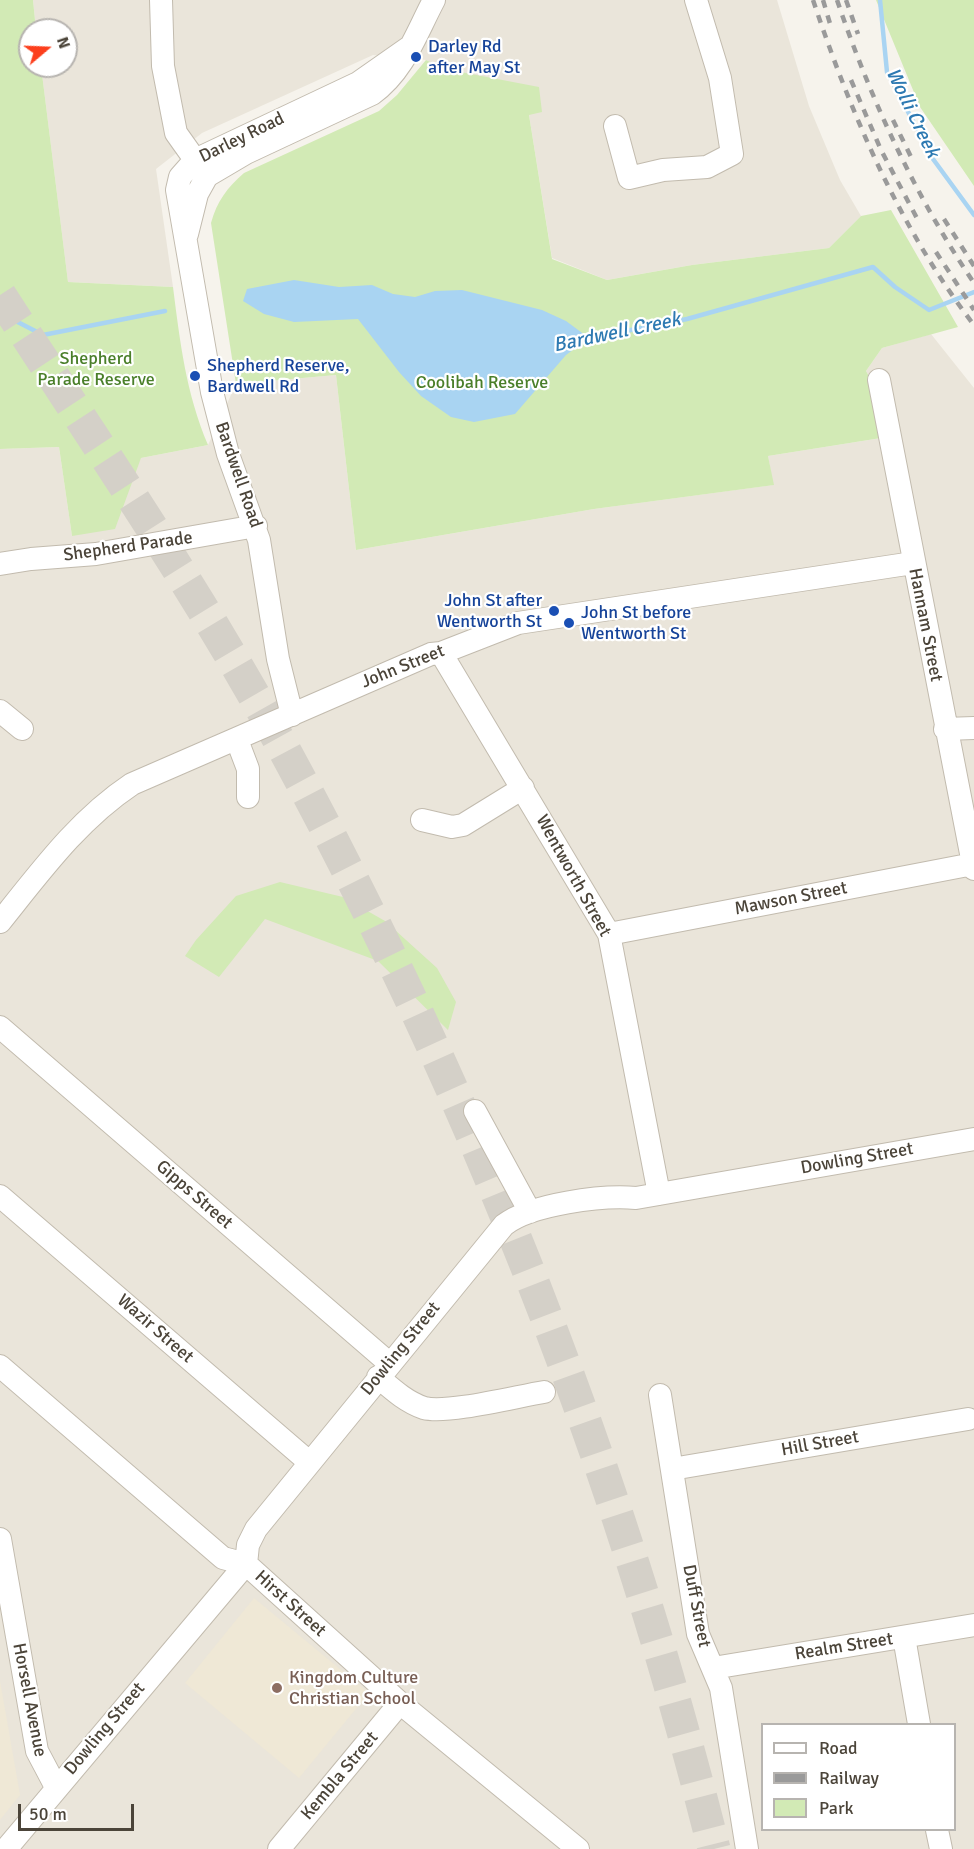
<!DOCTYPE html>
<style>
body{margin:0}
#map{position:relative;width:974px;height:1849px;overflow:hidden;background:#f6f3ec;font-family:Signika,sans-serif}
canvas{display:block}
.legend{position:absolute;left:761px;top:1723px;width:195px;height:108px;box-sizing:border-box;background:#fff;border:2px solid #b7b4b0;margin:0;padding:8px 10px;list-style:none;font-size:18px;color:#4b4439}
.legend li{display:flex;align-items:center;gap:12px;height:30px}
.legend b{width:30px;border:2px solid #b7b4b0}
.north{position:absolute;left:18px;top:18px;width:60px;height:60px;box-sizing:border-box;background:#fff;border:2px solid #b7b4b0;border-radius:50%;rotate:71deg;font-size:16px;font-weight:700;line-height:24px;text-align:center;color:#4b4439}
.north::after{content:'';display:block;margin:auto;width:21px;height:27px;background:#fc3f1d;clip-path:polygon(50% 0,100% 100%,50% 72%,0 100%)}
.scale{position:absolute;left:18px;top:1804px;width:116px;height:27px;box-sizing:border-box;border:3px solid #4b4439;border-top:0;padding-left:8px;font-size:18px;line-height:21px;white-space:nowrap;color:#4b4439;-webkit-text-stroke:4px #fff;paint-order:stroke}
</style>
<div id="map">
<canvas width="974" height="1849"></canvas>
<ul class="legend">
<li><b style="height:8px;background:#fff"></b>Road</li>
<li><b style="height:8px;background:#9a9a9a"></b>Railway</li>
<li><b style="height:16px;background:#d2eab5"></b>Park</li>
</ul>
<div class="north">N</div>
<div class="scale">50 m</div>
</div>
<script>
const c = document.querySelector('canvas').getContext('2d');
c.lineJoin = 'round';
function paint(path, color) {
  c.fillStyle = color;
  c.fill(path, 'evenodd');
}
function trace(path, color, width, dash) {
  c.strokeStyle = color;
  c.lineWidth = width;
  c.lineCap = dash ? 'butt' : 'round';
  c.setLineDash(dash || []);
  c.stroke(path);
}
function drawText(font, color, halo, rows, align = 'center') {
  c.font = font + ' Signika,sans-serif';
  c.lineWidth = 4.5;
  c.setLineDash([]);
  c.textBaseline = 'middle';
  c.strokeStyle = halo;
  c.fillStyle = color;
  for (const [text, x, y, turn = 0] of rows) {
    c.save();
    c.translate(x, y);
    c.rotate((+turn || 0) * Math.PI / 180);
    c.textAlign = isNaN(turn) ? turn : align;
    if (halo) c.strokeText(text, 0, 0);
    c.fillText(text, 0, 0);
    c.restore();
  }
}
const residential = new Path2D(`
 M33 0H777L809 106 840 180 861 216 829 248 692 265 607 280 552 258 529 115 426 60 373 55 202 133 156 169 173 287 68 282 41 66H66V30H36Z
 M931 334 974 388V1849H0V449L59 447 72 536 141 458 208 445 236 384 336 375 356 550 594 509 773 485 768 456 881 438 878 392 866 371 882 348ZM762 1724H954V1830H762Z`);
const education = new Path2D(`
 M254 1598 369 1693 299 1778 185 1683Z
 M0 1681 20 1795 0 1820Z`);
const green = new Path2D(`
 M0 0H33L36 30H30V66H41L68 282 173 287C180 342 186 393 208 445L141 458 115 529 72 536 59 447 0 449Z
 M876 0H974V186L920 107Z
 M426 60 445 69 539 87 542 112 529 115 552 259 607 280 692 265 829 248 861 216 891 210 958 327 882 348 866 371 878 392 881 438 768 456 774 485 594 509 356 550 336 375 236 384 211 223C217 201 227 188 244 173L379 111 397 95Z
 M280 882 343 897 385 921 437 968 456 1002 448 1030 378 961 265 919 219 977 185 956 196 940 236 896Z`);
const water = new Path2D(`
 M294 280 339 287 372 285 393 294 415 297 435 291 462 290 542 310 566 321 589 338 566 355 515 414 474 422 451 417 421 396 399 372 358 319 294 322 264 314 243 301 247 289Z`);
const stream = new Path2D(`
 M880 0 887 72 933 159 974 215
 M0 310 4 315 43 335 165 311
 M585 339 687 319 873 267 895 287 929 310 974 292`);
const highwayTunnel = new Path2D(`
 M0 295C96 443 196 588 280 742 471 1091 618 1463 714 1849`);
const minor = new Path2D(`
 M161 0 163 66 176 133 203 171
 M615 126 629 178 663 170 707 167 732 154 720 78 696 0
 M187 234 197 194 207 176 246 153 372 94C404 71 416 34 434 0
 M879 380 974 869
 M0 564 31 559 96 554 256 526
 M441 653 609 934 659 1194
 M0 711 22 729
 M292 715 278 659 259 540 228 454 212 392 177 190 180 177 195 160 358 83 408 48
 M945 729 974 728
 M237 740 248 769V797
 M422 820 452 827 463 825 523 788
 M0 922C41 871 78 820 132 784L431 654 441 653 518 623 913 563
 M609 934 973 864
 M0 1027 389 1363
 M475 1111 530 1212
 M0 1196 309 1462
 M0 1366 223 1558 246 1564 400 1703 578 1849
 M378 1377C392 1389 406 1402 424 1408 448 1414 518 1396 544 1392
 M660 1395 698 1634 721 1688 747 1849
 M672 1469 968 1419
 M0 1539 37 1751 56 1787
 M904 1637 919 1724
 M713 1668 974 1625
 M937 1830 941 1849
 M6 1849 246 1564 248 1545 256 1529 504 1225C531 1204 602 1195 636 1198L974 1139
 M279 1849 400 1703`);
const rail = new Path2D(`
 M813 0C851 114 900 229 974 325
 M823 0 831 27
 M837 0C871 100 915 196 974 283
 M846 0 858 34
 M851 80 881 150 920 224
 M893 120 913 161
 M944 219 974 266
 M936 252 974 310`);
const markers = [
 [416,57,6,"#1a4fb4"],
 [195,376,6,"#1a4fb4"],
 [554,611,6,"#1a4fb4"],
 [569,623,6,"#1a4fb4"],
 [277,1688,6,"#8d6e63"]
];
const transitNames = [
 ["Darley Rd",428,47],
 ["after May St",428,68],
 ["Shepherd Reserve,",207,366],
 ["Bardwell Rd",207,387],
 ["John St after",542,601,"right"],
 ["Wentworth St",542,622,"right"],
 ["John St before",581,613],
 ["Wentworth St",581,634]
];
const streetNames = [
 ["Darley Road",242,138,-26],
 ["Bardwell Road",238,475,71],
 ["Shepherd Parade",128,547,-8],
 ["Hannam Street",925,625,79],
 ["John Street",403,667,-22],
 ["Wentworth Street",573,876,61],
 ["Mawson Street",791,899,-11],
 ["Dowling Street",857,1159,-10],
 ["Gipps Street",194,1195,41],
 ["Wazir Street",155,1329,41],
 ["Dowling Street",401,1349,-51],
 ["Hill Street",820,1444,-10],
 ["Hirst Street",290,1604,42],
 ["Duff Street",696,1606,79],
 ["Realm Street",844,1647,-9],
 ["Horsell Avenue",29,1700,79],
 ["Dowling Street",105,1729,-50],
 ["Kembla Street",340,1776,-50]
];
const parkNames = [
 ["Shepherd",96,359],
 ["Parade Reserve",96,380],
 ["Coolibah Reserve",482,383]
];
const educationNames = [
 ["Kingdom Culture",289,1678],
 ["Christian School",289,1699]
];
const waterNames = [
 ["Wolli Creek",912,113,64],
 ["Bardwell Creek",617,333,-12]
];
paint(residential, '#eae5da');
paint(education, '#efe8d6');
paint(green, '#d2eab5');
paint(water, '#a9d4f2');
trace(stream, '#a9d4f2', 4.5);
trace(highwayTunnel, '#d4d0c8', 33, [33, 16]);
trace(minor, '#c2bbae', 24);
trace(minor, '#fff', 22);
trace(rail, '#9a9a9a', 4.5, [8, 8]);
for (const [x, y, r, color] of markers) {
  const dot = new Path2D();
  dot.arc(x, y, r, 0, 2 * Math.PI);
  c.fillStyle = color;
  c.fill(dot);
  trace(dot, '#fff', 2);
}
drawText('18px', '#164399', '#fff', transitNames, 'left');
drawText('18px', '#4b4439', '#fff', streetNames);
drawText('18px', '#4a7f2a', '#fff', parkNames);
drawText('18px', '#785e54', '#fff', educationNames, 'left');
drawText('italic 20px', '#2e7ab2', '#fff', waterNames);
</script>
